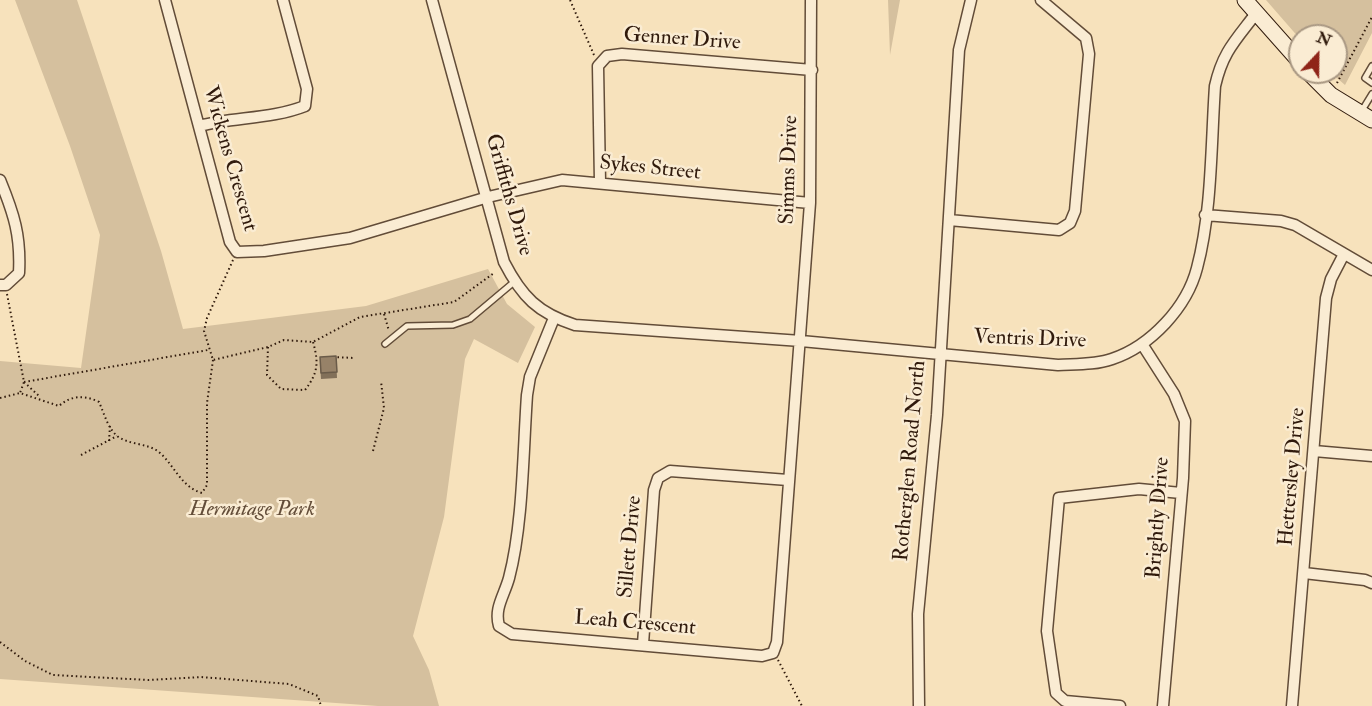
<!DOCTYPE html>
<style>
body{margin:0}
#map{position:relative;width:1372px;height:706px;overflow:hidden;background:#f7e2bc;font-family:"IM FELL Double Pica",serif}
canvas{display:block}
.north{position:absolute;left:1288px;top:24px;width:60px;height:60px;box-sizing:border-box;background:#faecd3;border:2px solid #a99883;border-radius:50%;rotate:22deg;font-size:16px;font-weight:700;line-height:24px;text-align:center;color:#301a0c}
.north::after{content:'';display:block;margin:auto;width:21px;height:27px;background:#8f2418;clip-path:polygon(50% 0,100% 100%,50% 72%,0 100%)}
</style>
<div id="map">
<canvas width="1372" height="706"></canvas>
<div class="north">N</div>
</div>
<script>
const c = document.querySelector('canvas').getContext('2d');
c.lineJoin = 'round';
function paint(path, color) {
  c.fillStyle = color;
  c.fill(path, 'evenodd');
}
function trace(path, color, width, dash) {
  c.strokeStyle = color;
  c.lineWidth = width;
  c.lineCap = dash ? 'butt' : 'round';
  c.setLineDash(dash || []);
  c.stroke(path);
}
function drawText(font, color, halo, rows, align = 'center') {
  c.font = font + ' "IM FELL Double Pica",serif';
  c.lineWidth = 5;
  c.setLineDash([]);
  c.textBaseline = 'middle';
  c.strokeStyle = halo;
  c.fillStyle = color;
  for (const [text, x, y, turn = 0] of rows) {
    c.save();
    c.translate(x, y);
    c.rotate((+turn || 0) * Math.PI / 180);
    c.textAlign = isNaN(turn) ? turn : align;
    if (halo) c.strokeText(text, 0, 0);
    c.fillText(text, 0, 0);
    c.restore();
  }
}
const green = new Path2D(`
 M15 0H77L161 251 183 329 366 306 488 269 507 304 535 327 518 363 474 339 465 359 444 517 413 636 429 670 439 706H378L0 679V361L81 368 100 235 70 146Z
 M888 0H900L890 55Z
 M1266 0H1372V33L1345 85 1330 72H1336V36H1300V39Z`);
const path = new Path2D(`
 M570 0 594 55
 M1337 83 1372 17
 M233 260 207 318 204 331 213 360 268 347 284 340 313 342 360 317 454 302 494 273
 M7 294 24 382 20 393
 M384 314 389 331
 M268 347 267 375 281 389 305 390C318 373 319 363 313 342
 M333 357 355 358
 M24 382 208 350
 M24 382 39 396
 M0 398 20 393 59 406C71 395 85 395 99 402 104 413 107 426 116 435 127 445 148 443 159 452 175 466 181 487 202 493L207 485V403L213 360
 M109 441 110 426
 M373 451 384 408 381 381
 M81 455 117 436
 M0 642 25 661 53 675 148 680 201 677 289 684 318 696 321 706
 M778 660 802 706`);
const lane = new Path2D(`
 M1372 66 1365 78 1372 83
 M1361 112 1372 94
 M385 344 407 326 453 325 470 319 514 282`);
const street = new Path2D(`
 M165 0 230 242 237 252 264 251 350 238 488 197 562 180 810 203
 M432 0 504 262C522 297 538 313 575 325L801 341 1058 365C1076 364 1095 365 1112 359 1151 346 1187 307 1197 268 1212 212 1211 144 1215 86 1223 51 1236 40 1257 12
 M199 126C234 117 272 119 305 106L307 89 283 0
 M0 180C14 214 21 236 19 273L6 285H0
 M600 182 598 66 607 56 622 54 812 70
 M1205 215 1281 221 1295 225 1372 270
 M949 220 1059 230 1070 223 1075 211 1089 54 1086 38 1041 0
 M554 318 530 377 527 395C523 452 523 525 509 578 504 596 494 608 499 626L512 634 762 656 773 653 777 642 810 203 811 0
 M1142 344 1174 394 1185 421 1183 478 1163 706
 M1314 451 1372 456
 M1304 573 1365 580 1372 583
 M643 644 654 490 658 478 670 471 788 480
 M919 706 918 614 937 415 959 50 971 0
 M1120 706 1065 701 1056 693 1047 631 1059 498 1139 489 1181 493
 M1292 706 1326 298 1331 279 1344 254`);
const secondary = new Path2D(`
 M1245 0 1300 62
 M1308 72 1331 95 1372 120`);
const wall = new Path2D(`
 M336 356 337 378 321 379 320 363Z`);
const building = new Path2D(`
 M336 356 337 372 321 373 320 357Z`);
const streetNames = [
 ["Genner Drive",682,40,4],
 ["Wickens Crescent",229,159,74],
 ["Sykes Street",650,169,6],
 ["Simms Drive",790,170,-88],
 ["Griffiths Drive",508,195,74],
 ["Ventris Drive",1030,340,2],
 ["Rotherglen Road North",911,461,-85],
 ["Hettersley Drive",1293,477,-85],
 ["Brightly Drive",1159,518,-86],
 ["Sillett Drive",631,547,-85],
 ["Leah Crescent",635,624,5]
];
const parkNames = [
 ["Hermitage Park",252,510]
];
paint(green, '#d5c09e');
trace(lane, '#624c38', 8);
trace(street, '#624c38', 13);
trace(secondary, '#301a0c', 17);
trace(path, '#301a0c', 2, [1.5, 3]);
trace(lane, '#faecd3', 5);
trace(street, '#faecd3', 10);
trace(secondary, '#faecd3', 15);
paint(wall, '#827059');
paint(building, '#978268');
trace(building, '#6a5b49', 1.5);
drawText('21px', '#301a0c', '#faecd3', streetNames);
drawText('italic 21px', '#624c38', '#faecd3', parkNames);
</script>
